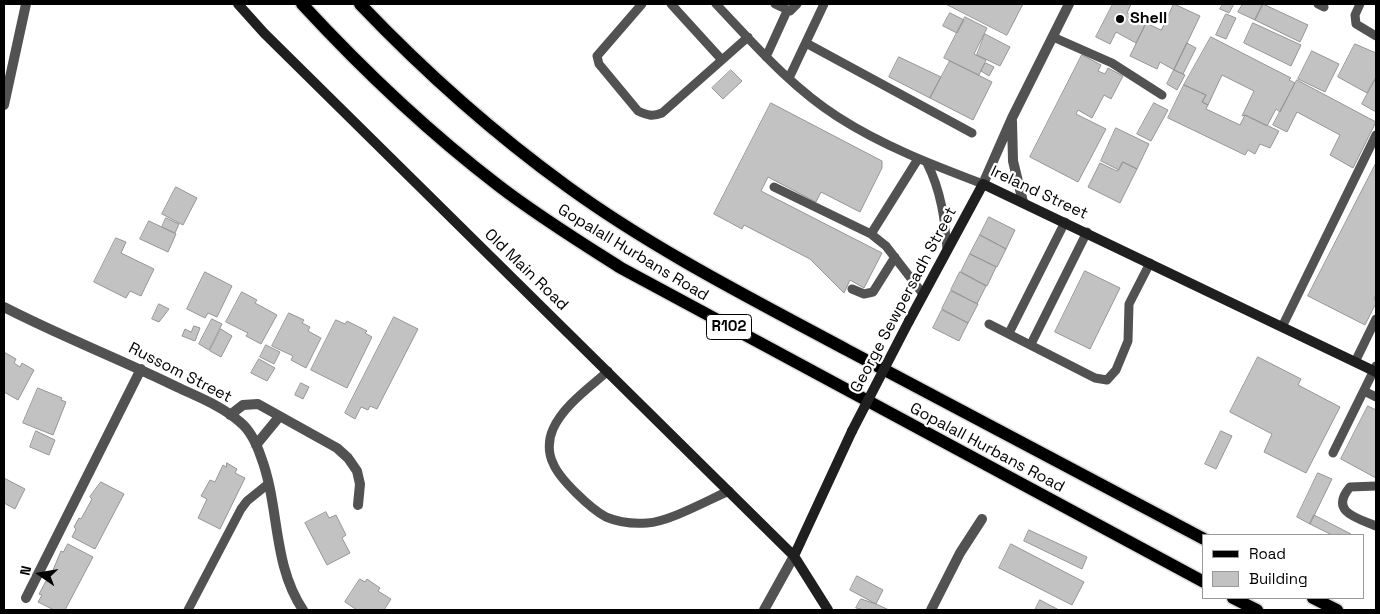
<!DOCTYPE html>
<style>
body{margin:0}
#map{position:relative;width:1380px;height:614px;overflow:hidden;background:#fff;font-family:"Space Grotesk",sans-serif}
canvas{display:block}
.frame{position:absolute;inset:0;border:5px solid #000;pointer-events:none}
.legend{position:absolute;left:1202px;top:534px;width:162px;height:65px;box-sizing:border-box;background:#fff;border:1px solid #999;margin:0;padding:6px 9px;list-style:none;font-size:15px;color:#000}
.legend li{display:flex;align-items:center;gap:10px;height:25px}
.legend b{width:25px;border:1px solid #999}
.north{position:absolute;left:15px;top:549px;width:50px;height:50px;-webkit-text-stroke:4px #fff;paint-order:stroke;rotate:283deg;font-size:14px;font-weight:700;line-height:20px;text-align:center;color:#000}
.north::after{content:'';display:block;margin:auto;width:18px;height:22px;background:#000;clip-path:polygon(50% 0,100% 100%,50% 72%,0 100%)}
</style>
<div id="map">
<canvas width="1380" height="614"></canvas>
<div class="frame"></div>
<ul class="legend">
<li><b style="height:6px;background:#000"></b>Road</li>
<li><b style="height:14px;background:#c2c2c2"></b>Building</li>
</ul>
<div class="north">N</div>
</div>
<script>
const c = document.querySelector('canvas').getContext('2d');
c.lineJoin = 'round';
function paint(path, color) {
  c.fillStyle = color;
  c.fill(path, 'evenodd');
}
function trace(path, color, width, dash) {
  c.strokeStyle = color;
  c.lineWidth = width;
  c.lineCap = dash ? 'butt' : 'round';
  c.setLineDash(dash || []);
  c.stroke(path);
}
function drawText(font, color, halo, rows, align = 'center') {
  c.font = font + ' "Space Grotesk",sans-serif';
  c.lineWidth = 4.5;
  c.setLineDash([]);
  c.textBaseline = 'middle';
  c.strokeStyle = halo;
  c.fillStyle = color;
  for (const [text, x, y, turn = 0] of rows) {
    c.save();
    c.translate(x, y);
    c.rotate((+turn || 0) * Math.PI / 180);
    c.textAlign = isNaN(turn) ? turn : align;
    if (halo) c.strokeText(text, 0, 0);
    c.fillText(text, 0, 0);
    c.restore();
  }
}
const building = new Path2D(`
 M946 4H1023L1007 35Z
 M1113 4H1131L1127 13 1146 23 1136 43 1116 32 1110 44 1096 37Z
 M1174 4 1200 16 1174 70 1160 62 1157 69 1130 56 1146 23 1161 30Z
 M1223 4H1234L1229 13 1220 9Z
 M1243 4H1263L1255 20 1238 12Z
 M1263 4 1308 25 1300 42 1255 20Z
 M950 13 964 20 957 33 943 26Z
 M1226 14 1236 18 1226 39 1216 35Z
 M965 17 987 28 974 54 986 60 979 75 944 58Z
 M1253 23 1301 45 1291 66 1244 43Z
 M985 34 1010 47 1000 66 977 55Z
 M1211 37 1291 78 1289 80 1295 83 1280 112 1276 109 1267 126 1245 115 1242 116 1254 91 1222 75 1208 105 1202 102 1206 95 1184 85Z
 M1187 43 1196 48 1183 74 1174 70Z
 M1355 44 1376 53V77L1367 93 1338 77Z
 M1312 51 1339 64 1325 92 1298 79Z
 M1082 55 1101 65 1098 71 1105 74 1108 68 1123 76 1111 99 1104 95 1092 118 1078 110 1076 114 1106 129 1078 182 1030 157Z
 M899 57 941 77 930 98 889 77Z
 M950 61 992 82 973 120 930 98Z
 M986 63 994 67 989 76 981 71Z
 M731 70 742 81 723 99 712 88Z
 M1174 70 1185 75 1177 90 1167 84Z
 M1376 78V112L1362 104Z
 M1297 80 1376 122 1353 168 1330 155 1340 135 1297 112 1287 132 1273 125Z
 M1184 85 1206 95 1202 102 1208 105 1206 109 1240 125 1245 115 1279 131 1270 148 1260 144 1255 154 1248 150 1245 155 1168 118Z
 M771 103 882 161V168L860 212 821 192 816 202 768 177 761 191 882 253 864 288 850 280 844 293 810 259 744 225 742 229 714 214Z
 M1154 103 1168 110 1151 141 1137 134Z
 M1116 128 1149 144 1137 169 1123 162 1119 170 1101 161Z
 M1123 162 1137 169 1120 203 1088 187 1100 163 1117 171Z
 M1376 163V295L1374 298 1376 303 1365 325 1308 296Z
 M176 187 197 198 183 225 162 214Z
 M989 217 1015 230 1006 249 980 235Z
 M166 218 179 224 175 233 162 227Z
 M149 221 176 234 168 252 140 239Z
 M980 235 1006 249 997 267 970 254Z
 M116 238 126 242 121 253 154 269 141 296 130 291 126 298 94 282Z
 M970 254 996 267 987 286 961 272Z
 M1085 271 1120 288 1090 349 1055 332Z
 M205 272 232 286 217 317 208 313 205 318 187 309Z
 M960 272 986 286 977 304 951 290Z
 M951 291 978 304 968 323 942 309Z
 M242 292 257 300 255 303 277 315 261 344 246 336 248 333 226 322Z
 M159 304 169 309 159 322 152 319Z
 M942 310 968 323 959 341 933 328Z
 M289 313 304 320 302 323 310 327 308 331 321 338 306 368 291 360 293 356 272 346Z
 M394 317 418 329 377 409 370 406 368 410 361 407 355 419 345 413Z
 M212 319 222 324 209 350 199 344Z
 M336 320 345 324 347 321 367 331 365 333 372 337 347 388 311 370Z
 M194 326 200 328 195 341 182 336 185 329 191 332Z
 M221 329 232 336 221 357 210 351Z
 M266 345 280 352 274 364 260 357Z
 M4 352 16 359 14 363 20 367 22 363 34 370 18 400 4 392Z
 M1258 357 1301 379 1298 385 1340 407 1306 473 1264 452 1272 434 1230 412Z
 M259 359 275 368 267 381 251 373Z
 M301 383 309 387 303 399 295 395Z
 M38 388 62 398 61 400 66 402 53 435 23 423Z
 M1368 406 1376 410V478L1341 459Z
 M36 431 55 440 49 455 30 447Z
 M1221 431 1232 436 1216 469 1205 464Z
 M227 463 237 469 235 473 245 478 220 529 198 518 207 499 201 496 210 480 215 482 223 465 226 467Z
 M1318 473 1332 479 1310 524 1297 517Z
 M4 478 25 489 15 509 4 503Z
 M101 482 124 494 95 549 72 537 76 529 74 527 79 518 81 519 92 499 90 497Z
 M326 512 329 518 336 515 346 535 342 538 350 553 327 565 305 523Z
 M1314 515 1351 534 1350 535H1332L1310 524Z
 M1029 530 1087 557 1082 569 1024 541Z
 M68 544 93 557 65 610H54L38 602 42 595 39 594 46 581 48 582 61 551 63 552Z
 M1011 544 1084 582 1072 605 999 568Z
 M857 576 883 590 876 604 850 590Z
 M360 579 365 582 367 579 380 588 378 591 391 599 384 610H357L345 602Z
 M861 599 876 604 889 610H857L861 609 856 608Z
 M1040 600 1059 610H1035Z`);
const lane = new Path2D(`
 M642 4 597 56 599 64 638 111C647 115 652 117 662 113L748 37
 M671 4 722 60
 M716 4C754 44 791 87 838 117 883 146 933 165 983 184
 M775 4 790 11 797 4
 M1318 4 1324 7
 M1360 4 1355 15 1356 24 1376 36
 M1053 37 1112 63 1162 95
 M806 43 972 133
 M766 57 787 11
 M789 78 824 4
 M927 163C941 191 945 219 947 250
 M774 187 871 234 886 246 923 294
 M871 234 918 159
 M852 289 864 294 873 292 895 257
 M989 324 1095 378 1107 380 1116 370 1128 341 1129 304 1150 263
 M1282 327 1376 135
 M1009 333 1065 222
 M1031 344 1087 232
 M1355 362 1376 319
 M608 371C589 388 563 406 553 429 548 440 548 453 553 463 559 479 591 509 606 517 618 522 634 524 647 523 669 522 708 500 729 491
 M1364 391 1376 397
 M1333 453 1376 366
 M1376 526C1357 518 1329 512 1350 487L1376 486
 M188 610 241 509 247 501 268 484`);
const street = new Path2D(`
 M4 105 26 4
 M1012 121 1013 161 1023 202
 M983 184 1012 118 1069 4
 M4 307C60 336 120 359 177 387 198 397 222 406 240 422 250 430 257 445 261 457 280 507 272 564 303 610
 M230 415 243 405 258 404 337 448 348 458 357 471 360 484 358 505
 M256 445 279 417
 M26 598 141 369
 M764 610 794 556
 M931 610 960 553 982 519`);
const secondary = new Path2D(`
 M238 4 264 33 794 556 828 610
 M909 321 983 184 1376 372
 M794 556 852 431`);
const primary = new Path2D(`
 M302 4C363 70 427 131 499 186 538 216 580 242 621 268L1204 582
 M360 4C424 71 492 132 568 187 655 250 752 299 847 350 966 413 1085 476 1204 539
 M1233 598 1257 610
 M1313 598 1337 610`);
const secondaryBridge = new Path2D(`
 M852 431 909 321`);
const markers = [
 [1120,19,5,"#000"]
];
const shields = [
 [729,327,45]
];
const shieldNames = [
 ["R102",729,327]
];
const poiNames = [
 ["Shell",1130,19]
];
const streetNames = [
 ["Ireland Street",1039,193,25],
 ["Gopalall Hurbans Road",633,253,31],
 ["Old Main Road",526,270,44],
 ["George Sewpersadh Street",904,300,-62],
 ["Russom Street",180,373,27],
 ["Gopalall Hurbans Road",987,448,28]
];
paint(building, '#c2c2c2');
trace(building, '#969696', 1);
trace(primary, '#dbdbdb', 15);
trace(lane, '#525252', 9);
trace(street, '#525252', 10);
trace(secondary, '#1f1f1f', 10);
trace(primary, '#000', 12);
trace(secondaryBridge, '#1f1f1f', 10);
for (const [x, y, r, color] of markers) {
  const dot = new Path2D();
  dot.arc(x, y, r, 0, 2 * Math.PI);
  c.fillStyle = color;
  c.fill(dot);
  trace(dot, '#fff', 2);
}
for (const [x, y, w] of shields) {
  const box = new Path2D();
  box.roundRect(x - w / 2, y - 12.5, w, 25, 4);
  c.fillStyle = '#fff';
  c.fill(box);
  trace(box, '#000', 1);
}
drawText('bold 15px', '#000', null, shieldNames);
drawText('bold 16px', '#000', '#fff', poiNames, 'left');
drawText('16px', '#000', '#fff', streetNames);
</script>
